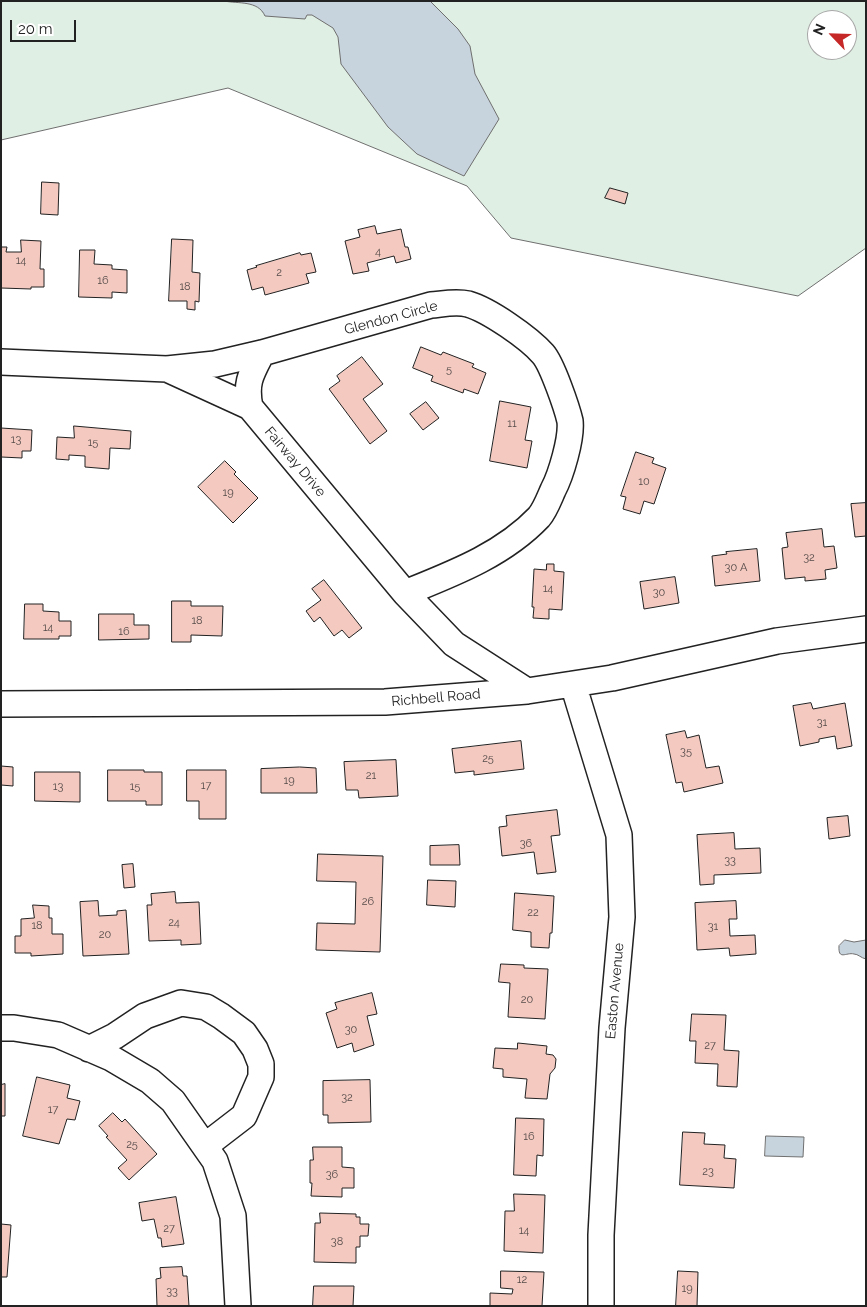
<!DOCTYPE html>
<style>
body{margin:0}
#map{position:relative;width:867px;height:1307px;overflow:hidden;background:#fff;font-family:Raleway,sans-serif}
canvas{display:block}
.frame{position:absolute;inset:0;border:2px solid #222;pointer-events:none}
.north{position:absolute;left:807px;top:10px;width:50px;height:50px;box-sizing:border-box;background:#fff;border:1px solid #a7a7a7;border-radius:50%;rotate:294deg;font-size:14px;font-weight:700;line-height:20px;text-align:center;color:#222}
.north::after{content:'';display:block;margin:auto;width:18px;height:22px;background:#c62828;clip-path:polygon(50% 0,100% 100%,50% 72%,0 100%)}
.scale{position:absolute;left:10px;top:20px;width:66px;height:22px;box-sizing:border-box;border:2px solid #222;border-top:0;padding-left:6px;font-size:15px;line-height:18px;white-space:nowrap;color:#222;-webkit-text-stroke:4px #fff;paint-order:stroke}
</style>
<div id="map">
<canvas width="867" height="1307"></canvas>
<div class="frame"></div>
<div class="north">N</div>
<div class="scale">20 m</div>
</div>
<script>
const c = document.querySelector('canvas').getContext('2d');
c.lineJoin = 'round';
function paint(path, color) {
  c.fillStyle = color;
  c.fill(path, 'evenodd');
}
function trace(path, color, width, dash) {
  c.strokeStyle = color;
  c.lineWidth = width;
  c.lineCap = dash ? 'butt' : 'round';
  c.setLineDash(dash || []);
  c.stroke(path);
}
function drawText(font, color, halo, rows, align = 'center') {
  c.font = font + ' Raleway,sans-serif';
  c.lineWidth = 4;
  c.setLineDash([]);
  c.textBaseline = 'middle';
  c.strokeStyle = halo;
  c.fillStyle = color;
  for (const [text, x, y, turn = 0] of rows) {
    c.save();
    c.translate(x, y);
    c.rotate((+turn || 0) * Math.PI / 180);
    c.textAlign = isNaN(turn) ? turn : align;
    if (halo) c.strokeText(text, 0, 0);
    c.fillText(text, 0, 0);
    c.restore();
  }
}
const green = new Path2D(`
 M1 1H866V248L798 296 511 238 467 186 228 88 1 140ZM817 20H847V50H817Z`);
const water = new Path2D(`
 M224 1H430L458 29 470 46 475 74 499 119 464 176 417 154 388 127 341 64 338 37 333 28 312 15H307L305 19 265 16C258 0 238 4 224 1Z
 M845 940 854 942 866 940V959C861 958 858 954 854 954 846 952 838 961 839 946Z
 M766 1136 804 1137 803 1157 765 1156Z`);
const building = new Path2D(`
 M42 182 59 183 58 215 41 214Z
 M610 188 628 193 625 204 605 198Z
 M375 226 377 234 401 229 405 247H408L411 259 396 263 394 256 367 263 369 271 353 274 345 241 360 237 358 230Z
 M172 239 193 240 192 272 200 273 199 302 195 301V310L187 309V301H169Z
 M21 240 41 241 40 269H44V287H31V289L1 288V247H7L6 252H21Z
 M80 250H95L94 264 112 265V269L127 270V293L112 292V298L79 297Z
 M300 253 301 255 311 253 316 272 306 274 309 283 265 295 263 287 252 290 247 270 257 267 256 266Z
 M421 347 441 355 443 352 474 364 472 367 486 373 478 394 464 389 463 393 431 381 433 376 413 368Z
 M362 357 383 384 363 399 387 431 370 444 329 389 340 381 337 376Z
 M500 401 531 407 525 440 532 441 527 468 490 461Z
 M426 402 439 418 423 430 410 414Z
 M74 426 131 431 130 449 110 448 109 469 85 467V456L69 455V460L56 459 57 437 74 438Z
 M1 428 32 430 31 451H22V458L1 457Z
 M636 452 654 458 652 463 666 468 654 504 644 501 640 514 623 509 626 497 621 496Z
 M225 461 236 472 234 474 258 498 233 523 198 487Z
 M866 503V536L855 537 851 504Z
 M822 529 824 547 834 546 837 568 825 570 826 579 805 581V577L785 579 782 548 788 547 786 533Z
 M757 549 760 581 715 586 712 556 727 554 726 552Z
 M547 564H554V571L564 572 562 610 549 609V619L533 618 534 607H532L534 569 546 570Z
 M675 577 679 603 644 609 640 582Z
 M324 580 362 628 349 638 342 630 334 636 320 617 314 622 306 611 321 600 312 589Z
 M172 601H191V606H223L222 636 191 635V642H172Z
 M25 604H43V611L59 612V621H71V636H59V639H24Z
 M99 614H134V625H149V639L99 640Z
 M811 703 813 709 845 703 852 746 837 749 835 736 819 739V742L800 746 793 706Z
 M685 731 687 738 699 735 706 768 719 766 723 783 684 792 682 782 676 783 666 735Z
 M521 741 524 769 474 775V771L455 773 452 749Z
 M396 760 398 796 359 798 358 790H346L344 762Z
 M1 766 13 767V786L1 785Z
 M300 767 316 768 317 793H261V769Z
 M108 770H144V772H162V805H146V801H108Z
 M187 770H226V819H199V801H187Z
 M35 772H80V802L35 801Z
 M557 810 560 835 551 836 556 872 537 874 534 852 502 856 499 827 507 826 506 816Z
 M848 816 850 836 829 839 827 818Z
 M734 833 735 849 760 848 761 873 714 875V884L700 885 697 835Z
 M459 845 460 865H430V846Z
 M318 854 383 856 380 952 316 950 317 923 355 924 356 882 317 881Z
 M133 864 135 887 124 888 122 865Z
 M428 880 456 881 455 907 427 905Z
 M175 892 176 903 199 902 201 944 181 945V940L149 941 147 905H152L151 894Z
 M515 893 554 896 552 933H550L549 948 531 947V932L513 930Z
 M98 901 99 916 117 915V911L126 910 129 954 83 956 80 902Z
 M736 901 737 919H729L730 936 755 935 756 954 730 956 729 948 697 950 695 903Z
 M33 905 49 906V918H52V934H63V954L31 956V953H15V936H21V919L34 918Z
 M501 964 524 965V968L548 969 545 1019 508 1017 510 983 499 982Z
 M372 993 377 1014 367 1016 374 1045 354 1052 352 1043 337 1048 326 1013 337 1009 335 1003Z
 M692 1014 726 1015 724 1050 739 1051 737 1087 717 1086 718 1064 695 1063 696 1041H690Z
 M518 1043 547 1046 546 1054 553 1055 556 1059 555 1068 550 1074 547 1099 525 1098 527 1079 503 1077V1069L493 1068 495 1048 517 1049Z
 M37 1077 70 1085 67 1098 80 1101 75 1120 67 1119 59 1144 23 1136Z
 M370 1080 371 1122 328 1123V1115H323V1081Z
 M5 1084V1116H1V1085Z
 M113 1113 122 1122 125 1119 157 1154 129 1180 118 1168 127 1160 106 1137 108 1136 99 1126Z
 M516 1118 544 1119 543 1156 537 1155 536 1176 514 1175Z
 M683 1132 705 1133 704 1144 725 1145 724 1158 736 1159 734 1188 680 1185Z
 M313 1147H342V1167L354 1168V1188H342V1197L311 1196 312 1183H310V1160H313Z
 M514 1194 545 1195 543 1253 504 1251 505 1211H514Z
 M176 1197 184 1244 162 1247 161 1238H158L154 1219 142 1221 139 1203Z
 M320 1213 356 1214V1217H360V1224H369L368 1236H360V1247H356V1263L314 1262 315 1223H320Z
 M1 1224 11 1225 7 1277H1Z
 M182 1267 183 1276H187L189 1306H157L156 1279 161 1278 160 1268Z
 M501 1271 544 1272 542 1306H490V1293L512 1294 513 1289 501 1288Z
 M678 1271 698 1272 697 1306H676Z
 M314 1286H354L353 1306H313Z`);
const minor = new Path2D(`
 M1 362 167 369 250 407 405 593 454 644 527 691
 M167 369 215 364 262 353 431 305C443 304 456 301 468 304 489 310 529 338 543 354 552 364 567 408 570 421 572 438 561 475 553 490 549 499 545 510 539 517 503 555 452 574 405 593
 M250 407C245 383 251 374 262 353
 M573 684 619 835 622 917 612 1028 601 1235V1306
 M1 704 385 702 527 691 612 678 777 641 866 629
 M1 1028H14L58 1035 111 1058 150 1081 173 1101 215 1161 233 1216 238 1306
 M89 1049 115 1036 145 1016 181 1003 206 1007 221 1016 244 1033 255 1049 261 1064V1077L244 1116 205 1146`);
const numberNames = [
 ["4",378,252],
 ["14",21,261],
 ["2",279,273],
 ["16",103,281],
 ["18",185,287],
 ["5",449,370],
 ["11",512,424],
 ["13",16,440],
 ["15",93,443],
 ["10",644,482],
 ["19",228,493],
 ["32",809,558],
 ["30 A",736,568],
 ["14",548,589],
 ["30",659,593],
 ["18",197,621],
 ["14",48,628],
 ["16",124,632],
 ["31",822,723],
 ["35",686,752],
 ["25",488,759],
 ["21",371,776],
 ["19",289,781],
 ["17",206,786],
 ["13",58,787],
 ["15",135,787],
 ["36",526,844],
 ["33",730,861],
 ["26",368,902],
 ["22",533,913],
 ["24",174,923],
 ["18",37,926],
 ["31",713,927],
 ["20",105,935],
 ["20",527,1000],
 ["30",351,1030],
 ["27",710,1046],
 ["32",347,1098],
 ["17",53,1110],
 ["16",529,1137],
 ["25",132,1145],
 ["23",708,1172],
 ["36",332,1175],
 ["27",169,1229],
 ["14",524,1231],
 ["38",337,1242],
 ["12",522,1280],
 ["19",687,1289],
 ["33",172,1292]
];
const streetNames = [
 ["Glendon Circle",391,318,-15],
 ["Fairway Drive",295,462,50],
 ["Richbell Road",436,698,-5],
 ["Easton Avenue",615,991,-85]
];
paint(green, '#e0efe3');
trace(green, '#6f6f6f', 1);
paint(water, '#c7d3dd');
trace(water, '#6f6f6f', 1);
paint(building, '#f3c9c0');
trace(building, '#222', 1);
trace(minor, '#222', 28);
trace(minor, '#fff', 25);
drawText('11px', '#564c4a', null, numberNames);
drawText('14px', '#222', '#fff', streetNames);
</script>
